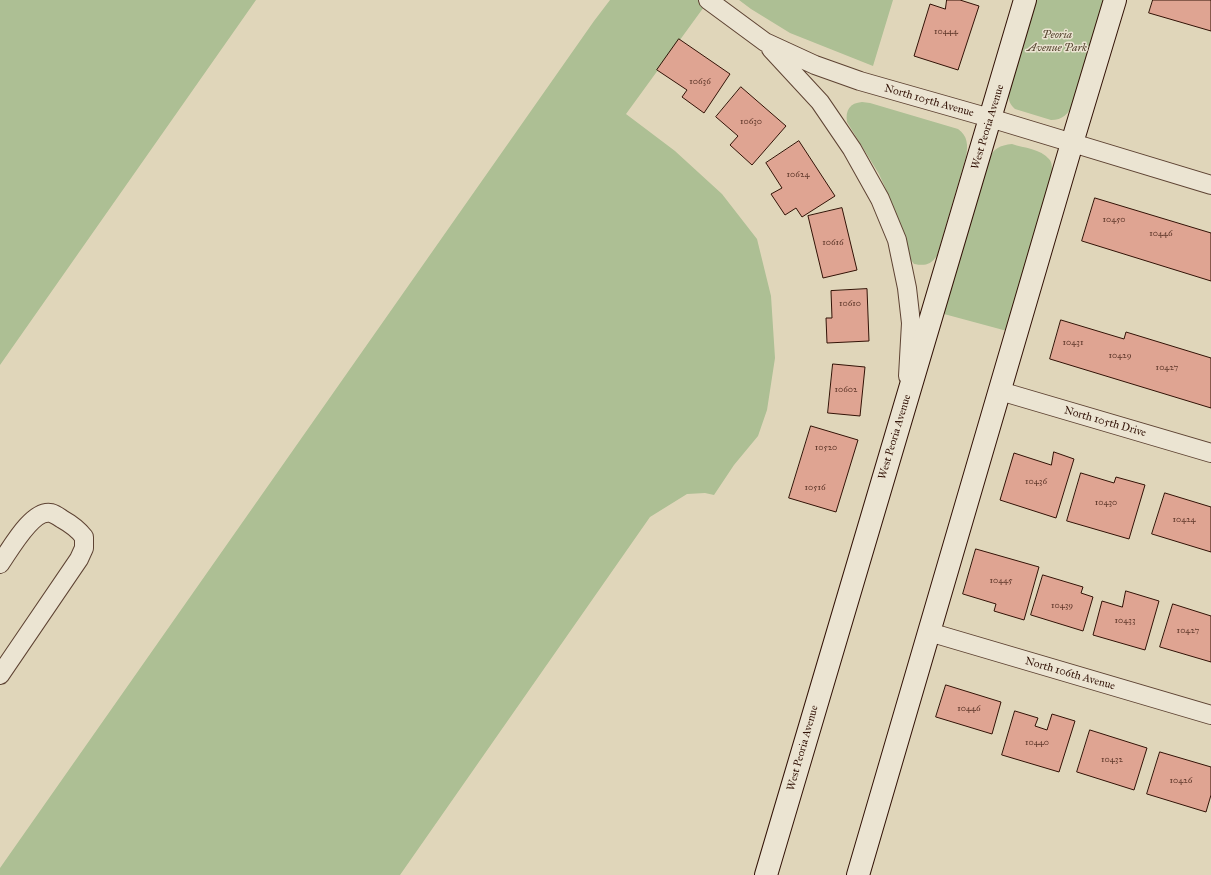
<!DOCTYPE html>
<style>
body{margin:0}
canvas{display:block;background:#e0d6ba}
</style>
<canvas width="1211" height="875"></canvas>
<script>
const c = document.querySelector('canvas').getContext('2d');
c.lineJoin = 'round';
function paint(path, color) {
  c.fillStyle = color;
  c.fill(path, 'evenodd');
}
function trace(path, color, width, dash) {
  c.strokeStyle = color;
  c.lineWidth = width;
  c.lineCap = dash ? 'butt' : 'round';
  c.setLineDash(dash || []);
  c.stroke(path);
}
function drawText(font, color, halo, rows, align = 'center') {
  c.font = font + ' "IM FELL Great Primer",serif';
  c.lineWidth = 3;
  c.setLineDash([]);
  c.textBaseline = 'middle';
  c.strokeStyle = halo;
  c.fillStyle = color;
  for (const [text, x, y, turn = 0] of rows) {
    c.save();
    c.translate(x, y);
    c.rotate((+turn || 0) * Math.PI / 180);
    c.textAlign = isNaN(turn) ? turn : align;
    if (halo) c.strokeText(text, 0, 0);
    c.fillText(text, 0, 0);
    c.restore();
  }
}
const green = new Path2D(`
 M0 0H256L0 365Z
 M610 0H709L626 114 675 151 722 194 757 239 771 296 775 358 767 410 758 436 734 465 714 495 705 493 687 494 650 517 400 875H0V868L594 21Z
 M739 0H893L873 66 790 33 751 9Z
 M1035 0H1104L1073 104C1068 114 1063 120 1051 120L1015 109C1009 104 1008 98 1008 90Z
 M862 102 870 103 958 129C968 136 968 145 966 157L937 256C930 265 925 266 914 264L911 260 889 196 879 174 847 122C845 110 850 103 862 102Z
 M1012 144C1024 148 1041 149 1049 159 1052 162 1052 167 1052 171L1007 331 944 314 988 160C993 149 1000 145 1012 144Z`);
const building = new Path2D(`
 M947 0H960L979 6 958 70 914 56 930 4 945 9Z
 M1153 0H1211V31L1149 13Z
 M679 39 730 74 704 113 682 97 687 90 657 70Z
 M741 87 786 126 752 165 730 145 738 136 716 117Z
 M799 141 835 196 802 217 796 208 785 215 771 194 782 188 766 163Z
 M1095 198 1211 233V281L1082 241Z
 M842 208 857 270 823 278 808 216Z
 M867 289 869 341 827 343 826 318H832L831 291Z
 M1061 320 1124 339 1126 332 1211 358V408L1050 359Z
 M833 364 865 367 860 416 828 413Z
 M811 426 858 440 836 512 789 498Z
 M1054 452 1074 459 1056 518 1000 500 1014 453 1051 465Z
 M1081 473 1114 483 1116 477 1145 485 1129 539 1067 521Z
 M1165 493 1211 507V552L1152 534Z
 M976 549 1039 567 1024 620 994 611 996 604 963 594Z
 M1043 575 1083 587 1081 593 1093 597 1083 631 1031 615Z
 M1126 591 1159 601 1145 650 1093 635 1102 601 1122 607Z
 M1173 604 1211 616V662L1160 647Z
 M946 685 1001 702 992 734 936 717Z
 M1015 711 1038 718 1035 726 1047 730 1052 714 1075 721 1059 772 1002 755Z
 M1090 730 1147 748 1134 790 1077 772Z
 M1160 752 1211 767V795L1206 812 1147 794Z`);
const street = new Path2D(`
 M708 0 765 42 815 65 860 81 990 118 1211 185
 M771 49 820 102 852 149 880 199 897 240 907 288 911 323 908 376
 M1000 391 1211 453
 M0 564C10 550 32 509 51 513 55 514 59 517 62 519 71 524 78 529 84 537V548L79 559 0 675
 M929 632 1211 715`);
const secondary = new Path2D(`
 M766 875 1025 0
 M858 875 1072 143 1115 0`);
const numberNames = [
 ["10444",946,32],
 ["10636",700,82],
 ["10630",751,122],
 ["10624",798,175],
 ["10450",1114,220],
 ["10446",1161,234],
 ["10616",833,243],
 ["10610",850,304],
 ["10431",1073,343],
 ["10429",1120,356],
 ["10427",1167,368],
 ["10602",846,390],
 ["10520",826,448],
 ["10436",1036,482],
 ["10516",815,488],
 ["10430",1106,503],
 ["10424",1184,520],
 ["10445",1001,581],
 ["10439",1062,606],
 ["10433",1125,621],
 ["10427",1188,631],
 ["10446",969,709],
 ["10440",1037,743],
 ["10432",1112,760],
 ["10426",1181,781]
];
const parkNames = [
 ["Peoria",1057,35],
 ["Avenue Park",1057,48]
];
const streetNames = [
 ["North 105th Avenue",929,101,16],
 ["West Peoria Avenue",988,127,-73],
 ["North 105th Drive",1105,422,16],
 ["West Peoria Avenue",895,437,-73],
 ["North 106th Avenue",1070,674,16],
 ["West Peoria Avenue",803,748,-74]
];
paint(green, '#adbf94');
paint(building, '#dfa492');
trace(building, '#321206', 1);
trace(street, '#5e4333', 20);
trace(secondary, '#321206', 24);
trace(street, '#ebe4d2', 18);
trace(secondary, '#ebe4d2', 22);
drawText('9px', '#5d3629', null, numberNames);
drawText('italic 11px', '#574631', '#ebe4d2', parkNames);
drawText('11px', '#321206', '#ebe4d2', streetNames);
</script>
